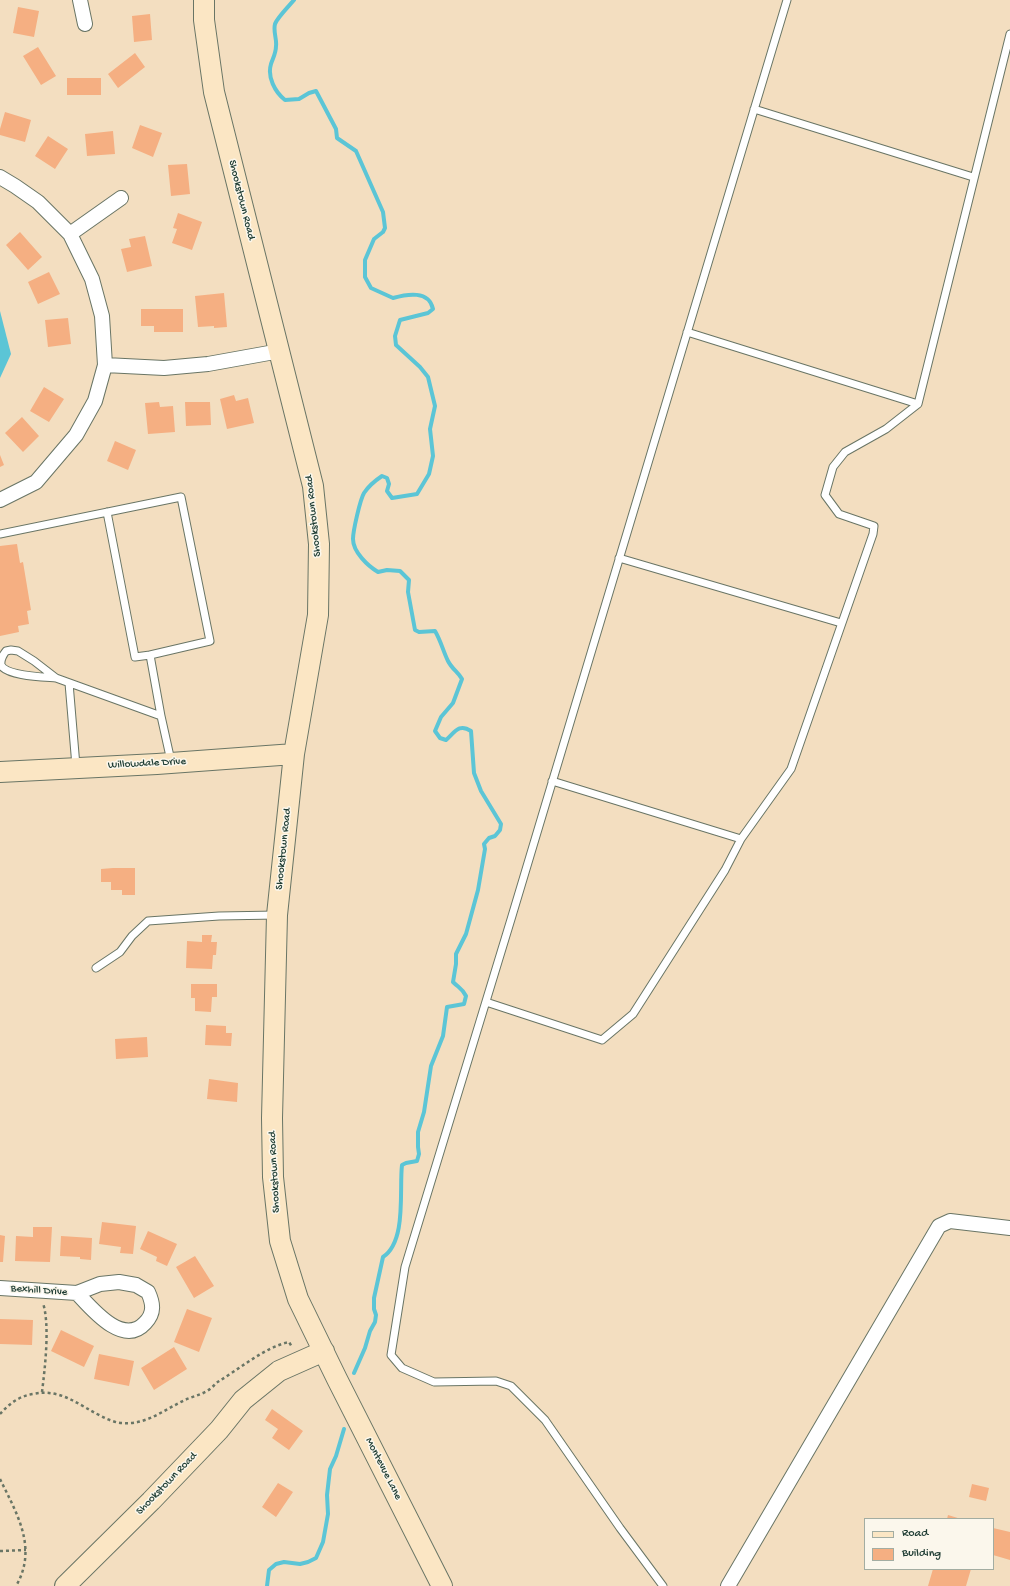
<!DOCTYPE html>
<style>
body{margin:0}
#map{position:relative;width:1010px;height:1586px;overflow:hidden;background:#f3dec0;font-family:"Gochi Hand",sans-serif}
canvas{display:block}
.legend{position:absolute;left:864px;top:1518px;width:130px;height:52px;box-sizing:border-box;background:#fbf7ec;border:1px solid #a3ada2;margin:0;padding:5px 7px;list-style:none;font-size:12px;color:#1f3d34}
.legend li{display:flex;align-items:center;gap:8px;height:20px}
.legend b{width:20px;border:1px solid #a3ada2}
</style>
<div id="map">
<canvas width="1010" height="1586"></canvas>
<ul class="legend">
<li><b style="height:5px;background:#fbe6c4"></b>Road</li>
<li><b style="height:11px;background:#f5af82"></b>Building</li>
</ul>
</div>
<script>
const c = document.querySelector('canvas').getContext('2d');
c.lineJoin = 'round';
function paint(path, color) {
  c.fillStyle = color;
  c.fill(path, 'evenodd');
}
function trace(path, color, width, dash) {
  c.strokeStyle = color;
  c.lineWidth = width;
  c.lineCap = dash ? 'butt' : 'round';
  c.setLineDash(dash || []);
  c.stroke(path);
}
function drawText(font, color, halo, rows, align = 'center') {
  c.font = font + ' "Gochi Hand",sans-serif';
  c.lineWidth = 3;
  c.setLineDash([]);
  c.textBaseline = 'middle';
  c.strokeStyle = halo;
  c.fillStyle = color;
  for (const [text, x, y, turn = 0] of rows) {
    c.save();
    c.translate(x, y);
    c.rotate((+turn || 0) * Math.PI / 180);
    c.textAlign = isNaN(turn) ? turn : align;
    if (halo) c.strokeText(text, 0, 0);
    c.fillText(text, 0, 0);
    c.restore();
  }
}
const water = new Path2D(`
 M0 311 11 354 0 378Z`);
const stream = new Path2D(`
 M294 0C289 6 277 18 275 24 273 32 277 39 276 46 276 53 273 58 271 64 267 77 275 92 285 100L299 99 309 93 316 91 336 129 337 138 356 151 383 212 385 228 383 232 374 239 365 260V277L371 288 393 298C407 294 429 290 433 309L428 313 400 320 395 336 396 345 420 367 428 377 435 406 430 429 433 456 429 474 417 494 392 498 387 491 389 484 387 478 382 476C376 480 368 487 364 493 360 500 353 531 353 539 353 552 368 566 378 572L387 570 400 571 409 580 408 592 415 630 419 632 435 631C441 641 443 651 448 661 452 669 458 672 462 679L453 703 441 717 435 731 440 738 446 740C455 732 459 723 471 731L474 773 481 791 501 824 500 830 495 836 489 838 484 844 485 849 478 890 466 934 456 954V964L453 982C459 988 462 988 466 996L464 1004 447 1007 443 1036 431 1066 424 1112 418 1132V1147L419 1154 417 1161 406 1163 402 1165C399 1190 407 1241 383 1257L374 1298V1309L376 1315 375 1322 370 1331 365 1348 354 1373
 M267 1586 269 1570 276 1564 284 1562 300 1564 308 1562 316 1558 323 1542 328 1514 327 1495 330 1469 336 1456 344 1429`);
const building = new Path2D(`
 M18 7 39 11 34 37 13 33Z
 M150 14 152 40 134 42 132 16Z
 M38 47 56 76 41 85 23 56Z
 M135 53 145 67 118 88 108 74Z
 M67 78H101V95H67Z
 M5 112 31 120 25 142 0 135V129Z
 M140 125 162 133 153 157 132 148Z
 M113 131 115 154 87 156 85 134Z
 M48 136 68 149 55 169 35 156Z
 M187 164 190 194 171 196 168 165Z
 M178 213 202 222 192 250 172 243 177 229 173 228Z
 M20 232 42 257 28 270 6 245Z
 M145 236 152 266 127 272 121 249 131 247 129 239Z
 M49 272 60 294 38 304 28 282Z
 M224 293 227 327 214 328V326L198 327 195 296Z
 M141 309H183V332H154V326H141Z
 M68 318 71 344 48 347 45 320Z
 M44 387 64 399 49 422 30 411Z
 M234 395 236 401 248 398 254 423 227 429 220 399Z
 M159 402 160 407 173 406 175 432 148 434 145 403Z
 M185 402H210L211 425 186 426Z
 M22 417 39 436 23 452 5 433Z
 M115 441 136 450 128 470 107 461Z
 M0 455 4 465 0 467Z
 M17 544 20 563 23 562 31 610 27 611 29 624 18 626 19 632 0 636V546Z
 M113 868H135V895H122V890H111V882H101V869Z
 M202 935H212L211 942H217L216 955H213L212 969 186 968 187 941 202 942Z
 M191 984H217V997H212L211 1012 195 1011V998H191Z
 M206 1025 226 1026V1033H232L231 1046 205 1045Z
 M147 1037 148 1057 116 1059 115 1039Z
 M209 1079 238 1083 237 1102 207 1099Z
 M102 1222 136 1226 133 1254 120 1253 121 1247 99 1244Z
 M33 1227H52L50 1262 15 1261 16 1236 33 1237Z
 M148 1231 177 1244 167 1266 156 1261 157 1257 140 1249Z
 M0 1235 5 1236 3 1262H0Z
 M61 1236 92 1238 91 1260 80 1259V1257L60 1256Z
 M195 1256 214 1286 194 1298 176 1267Z
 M187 1309 212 1318 199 1352 174 1342Z
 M0 1319 33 1320 32 1345 0 1344Z
 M61 1330 94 1346 84 1367 51 1351Z
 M174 1347 187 1369 154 1390 141 1368Z
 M99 1354 134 1361 129 1386 94 1379Z
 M272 1409 303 1431 289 1450 272 1438 278 1429 265 1420Z
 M278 1483 293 1492 276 1517 262 1507Z
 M972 1484 989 1488 986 1501 969 1497Z
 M948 1515 961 1519H947Z
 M993 1528 1010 1532V1560L993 1555Z
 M933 1569H971L966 1586H928Z`);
const path = new Path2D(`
 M42 1392C45 1368 50 1325 43 1303
 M0 1414C9 1404 19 1396 33 1394 61 1388 78 1405 103 1417 109 1420 116 1423 123 1423 144 1425 161 1412 179 1403 192 1395 206 1396 216 1383 238 1370 265 1347 289 1342L292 1347
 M0 1479C17 1514 38 1548 16 1586
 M0 1551 26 1550`);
const lane = new Path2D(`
 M754 109 973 177
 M687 332 918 404
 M107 512 135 657 150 655
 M0 534 181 497 210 641 150 655 161 716
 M619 558 841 623
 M56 678C45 677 6 676 1 665 0 659 3 655 6 651L11 650 18 651 34 661 56 678 161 716 171 761
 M69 683 76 766
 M552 781 741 839
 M96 968 120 952 132 936 148 921 219 916 277 915
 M486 1002 602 1040 633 1014 725 870 741 839 791 769 873 534 874 526 839 514 825 495 833 467 845 452 886 429 918 404 1010 34
 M663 1586 620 1528 545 1420 511 1386 496 1381 434 1382 402 1368 391 1355 405 1267 512 916 787 0`);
const street = new Path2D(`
 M80 0 85 24
 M0 177 15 186 38 202 70 234 92 279 102 316 105 365 95 401 76 435 36 482 0 500
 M70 234 121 198
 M105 365 164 368 208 364 280 351
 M0 1288 77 1293 100 1284 119 1282 136 1285 148 1292C153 1303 155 1313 145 1323 123 1347 92 1309 77 1293
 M728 1586 939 1226 950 1221 1010 1228`);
const secondary = new Path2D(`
 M204 0V20L214 92 313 486 319 544 318 615 294 754 277 915 272 1118 273 1177 280 1241 298 1299 337 1379 442 1586
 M0 772 157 764 294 754
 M65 1586 151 1501 219 1430 243 1400 279 1371 324 1351`);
const streetNames = [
 ["Shookstown Road",241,200,76],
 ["Shookstown Road",314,516,-96],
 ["Willowdale Drive",147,764,-3],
 ["Shookstown Road",284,849,-84],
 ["Shookstown Road",275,1172,-93],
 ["Bexhill Drive",39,1291,4],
 ["Montevue Lane",383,1469,63],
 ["Shookstown Road",167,1484,-46]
];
paint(water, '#5bc5d6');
trace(stream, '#5bc5d6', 4);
paint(building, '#f5af82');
trace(lane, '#697565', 9);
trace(street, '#697565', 16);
trace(secondary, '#697565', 22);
trace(path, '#697565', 2.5, [3, 3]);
trace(lane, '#fff', 7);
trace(street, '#fff', 14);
trace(secondary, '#fbe6c4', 20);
drawText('11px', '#1f3d34', '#fbf7ec', streetNames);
</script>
